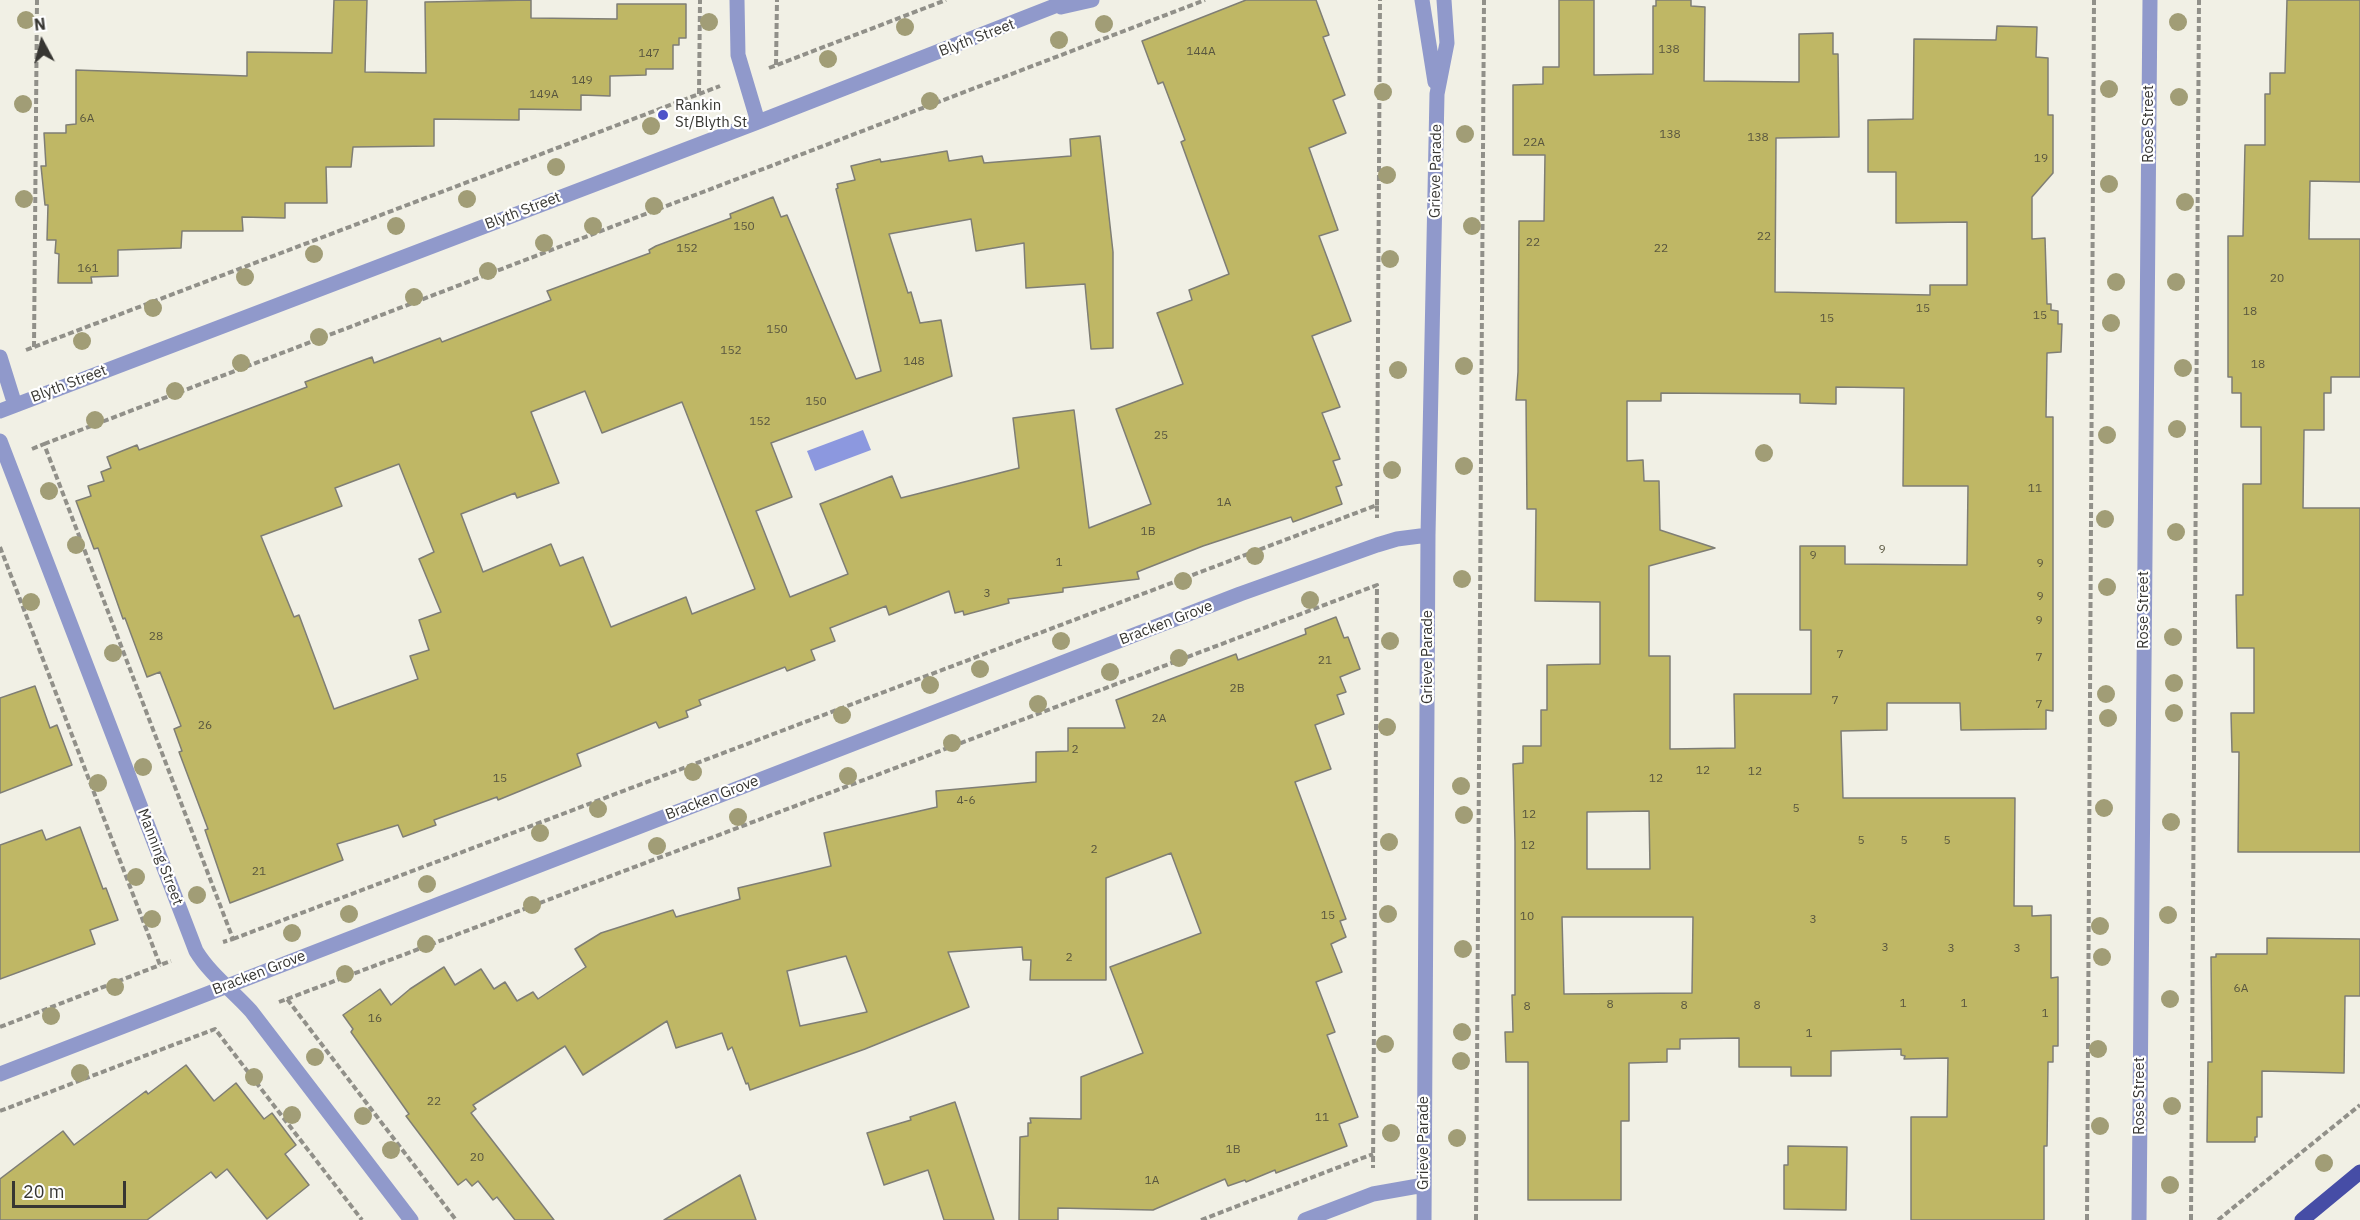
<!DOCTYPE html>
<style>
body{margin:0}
#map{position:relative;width:2360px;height:1220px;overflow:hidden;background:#f1f0e5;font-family:"IBM Plex Sans",sans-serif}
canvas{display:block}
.north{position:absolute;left:12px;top:12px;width:60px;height:60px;-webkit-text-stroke:4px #fff;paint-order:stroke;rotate:353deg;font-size:16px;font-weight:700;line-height:24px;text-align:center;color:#373632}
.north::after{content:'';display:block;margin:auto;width:21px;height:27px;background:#373632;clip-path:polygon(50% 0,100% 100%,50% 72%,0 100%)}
.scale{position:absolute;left:12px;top:1181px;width:114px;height:27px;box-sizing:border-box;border:3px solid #373632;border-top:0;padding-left:8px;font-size:18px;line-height:21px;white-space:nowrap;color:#373632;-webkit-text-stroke:4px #fff;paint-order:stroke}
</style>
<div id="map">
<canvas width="2360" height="1220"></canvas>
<div class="north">N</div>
<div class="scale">20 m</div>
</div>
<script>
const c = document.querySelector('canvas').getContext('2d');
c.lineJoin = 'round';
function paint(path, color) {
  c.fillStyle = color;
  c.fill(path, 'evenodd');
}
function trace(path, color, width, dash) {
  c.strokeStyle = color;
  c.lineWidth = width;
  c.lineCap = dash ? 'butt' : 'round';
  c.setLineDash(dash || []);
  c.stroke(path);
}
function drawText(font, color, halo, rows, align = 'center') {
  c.font = font + ' "IBM Plex Sans",sans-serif';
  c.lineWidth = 4.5;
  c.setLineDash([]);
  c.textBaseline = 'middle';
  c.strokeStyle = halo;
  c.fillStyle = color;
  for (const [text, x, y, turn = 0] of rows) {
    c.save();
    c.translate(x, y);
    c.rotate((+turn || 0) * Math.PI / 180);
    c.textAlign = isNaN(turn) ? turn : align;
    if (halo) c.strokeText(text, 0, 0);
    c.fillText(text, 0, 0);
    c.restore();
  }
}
const water = new Path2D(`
 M863 430 871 450 815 471 807 451Z`);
const building = new Path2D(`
 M334 0H367L365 72 426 73 425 2 531 0V18L617 19V4H686V38H679V45H673V69H646V75L610 76V96L581 95V110L519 109V120L434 119V146L353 147 351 167H326L327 203H285V218L242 217 243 231H182L181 248 118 250V276L91 277 92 283H58L59 254 55 253 56 240H47L48 205H45L41 166H46L44 133H66V125L76 124V70L247 76V52L332 53Z
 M1246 0H1316L1329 35 1323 37 1345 95 1333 100 1346 133 1309 148 1338 230 1319 236 1351 321 1312 336 1340 407 1322 413 1340 459 1333 461 1342 485 1336 487 1342 504 1293 522 1291 517 1203 546 1137 572 1139 579 1063 588V592L1008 599 1009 603 964 615 963 611 955 613 949 591 889 615 886 606 830 628 835 641 811 650 815 660 787 671 785 667 699 700 701 705 686 711 688 717 659 728 656 722 577 754 581 766 498 800 497 797 434 820 436 825 403 837 398 825 337 844 343 860 230 903 205 830 208 829 179 752 182 751 174 729 181 726 160 672 147 677 125 618 123 619 98 548 94 549 76 501 91 496 88 486 104 481 101 472 111 468 107 457 137 445 139 450 307 387 305 382 372 357 374 363 440 338 442 342 551 300 547 291 650 253 649 250 656 246 731 218 730 214 773 197 781 217 787 215 856 379 881 371 836 189 838 188 837 184 855 180 851 166 880 159 881 162 947 151 949 161 982 156 984 163 1071 156 1070 139 1100 136 1113 252V348L1091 349 1085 284 1026 288 1024 243 976 251 971 219 889 234 908 293 911 292 920 323 941 320 952 376 771 443 792 497 756 511 790 597 848 574 820 504 892 476 901 498 1019 468 1013 418 1074 410 1089 528 1151 504 1116 409 1183 384 1157 313 1192 300 1189 290 1229 274 1181 142 1185 140 1163 82 1158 84 1142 41ZM585 391 602 433 682 402 755 589 692 614 686 597 611 627 583 557 560 566 551 544 483 572 461 514 515 493 517 498 559 483 531 412ZM399 464 434 552 419 559 441 612 419 620 429 650 410 656 418 679 334 709 299 615 294 617 261 536 342 506 335 488Z
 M1559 0H1594V75L1653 74V6H1656V0H1691V6L1705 7 1704 81 1799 82V34L1833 33V54H1838L1839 137 1776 138 1775 292 1930 295V285H1967V222L1896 223V172H1868V120L1913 119 1914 39 1996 40 1997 26 2037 27 2036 57 2048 58V115H2053V173L2032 197V239L2045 238 2047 304H2051V310L2058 311V324H2062L2061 352 2047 353 2046 417H2053V711L2046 710V729L1961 730 1960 703H1887V730L1841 731 1843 798H2015L2014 906H2032V916L2051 915V978L2058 977V1046H2053V1062H2048L2047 1146H2044V1220H1911V1117H1947L1948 1058 1904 1059 1905 1056 1901 1055V1049L1831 1051V1076H1791V1067H1739V1038L1680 1039V1049H1667V1062L1629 1063V1121H1621V1200H1528V1062H1506L1505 1032H1513L1512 995H1515V842L1513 764 1523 763V746H1541V710H1547V665L1600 664V602L1535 601 1536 509H1527L1526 400H1516L1518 372 1519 221H1544L1545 155H1513V85L1543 84V67H1559ZM1836 387 1904 388 1903 486H1968L1967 565 1845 564V546H1800V630H1811V694H1734L1735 748 1670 749V656H1649V566L1715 548 1660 530 1659 481H1644L1643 460 1627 461V401H1661V393L1800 394V403L1836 404ZM1649 811 1650 869H1587V812ZM1562 917H1693L1692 993 1564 994Z
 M2287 0H2360V182L2310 181 2309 239H2360V377H2331V393H2324V430H2304L2303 508H2360V852H2238L2239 752H2232L2231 713H2254V648H2237L2236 595H2243V484H2261V427H2241V393H2232V377H2228V236H2243L2245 145H2265V94H2270V73H2285Z
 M1336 617 1344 638 1348 637 1360 669 1340 677 1346 692 1337 695 1344 714 1315 725 1331 769 1295 782 1346 919 1340 921 1346 937 1331 944 1342 972 1316 982 1335 1032 1327 1035 1358 1117 1339 1124 1347 1146 1276 1173 1275 1170 1246 1182 1245 1180 1228 1186 1225 1179 1153 1210 1058 1208V1220H1019L1020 1137 1028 1136V1123H1031L1030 1118 1081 1119V1077L1143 1053 1110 967 1201 933 1171 853 1106 878V980H1030L1031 960H1023L1022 947 948 952 969 1007 865 1049 750 1090 748 1083 746 1084 732 1047 728 1050 722 1033 676 1048 667 1021 583 1075 565 1046 473 1105 476 1109 471 1113 554 1220H515L497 1197 493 1200 478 1181 472 1186 466 1179 458 1185 406 1116 409 1114 351 1032 353 1029 343 1015 380 989 391 1005 410 989 444 967 455 985 481 969 494 989 505 982 517 1001 533 992 538 999 586 967 575 949 601 933 673 910 676 917 740 899 738 888 831 866 824 833 937 807 936 791 1036 782V752L1068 751V728H1125L1116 700 1236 654 1238 660 1306 634 1305 629ZM846 956 867 1012 800 1026 787 971Z
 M35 686 50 728 57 725 72 765 0 793V698Z
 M80 827 103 889 106 888 118 920 90 930 95 944 0 979V845L42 830 46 840Z
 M2267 938 2360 939V996H2345L2344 1073 2262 1071V1117H2257V1137H2255V1142H2207L2208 1062H2212L2211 957H2216V954H2267Z
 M186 1065 214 1101 236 1083 264 1119 272 1113 296 1145 285 1154 309 1185 267 1219 227 1169 216 1178 211 1172 147 1220H0V1179L63 1131 74 1145 146 1091 148 1094Z
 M955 1102 994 1220H944L928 1170 884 1185 867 1133 911 1120 910 1117Z
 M1788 1146 1847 1147 1846 1210 1784 1209V1165H1788Z
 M740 1175 756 1220H664Z`);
const path = new Path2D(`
 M776 65 777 0
 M769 68 946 0
 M699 94 700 0
 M34 347 37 0
 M26 350 720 86
 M44 444 1205 0
 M32 449 44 444 233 939 223 942
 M1377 505 1380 0
 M0 547 160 965 171 961
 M233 939 1377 505V518
 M287 999 1377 585 1373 1168
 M279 1002 287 999 456 1220
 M0 1027 160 965
 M0 1111 215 1029 362 1220
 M1201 1220 1373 1154
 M1476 1220 1484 0
 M2087 1220 2094 0
 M2191 1220 2199 0
 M2218 1220 2360 1105`);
const minor = new Path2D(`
 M737 0 738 55 758 122
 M1422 0 1435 82
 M1061 7 1092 0
 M0 357 15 405
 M0 411 758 122 1070 0
 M0 441 196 951C210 974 233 991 251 1011L411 1220
 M0 1074 1240 594 1377 545 1397 539 1428 535
 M1305 1220 1373 1194 1424 1185
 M1424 1220 1428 535 1437 94 1447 43 1444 0
 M2139 1220 2150 0`);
const major = new Path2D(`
 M2302 1220 2360 1172`);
const trees = [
 [26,20],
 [709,22],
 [2178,22],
 [1104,24],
 [905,27],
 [1059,40],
 [828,59],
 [2109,89],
 [1383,92],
 [2179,97],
 [930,101],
 [23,104],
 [651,126],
 [1465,134],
 [556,167],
 [1387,175],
 [2109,184],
 [24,199],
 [467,199],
 [2185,202],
 [654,206],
 [396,226],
 [593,226],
 [1472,226],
 [544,243],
 [314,254],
 [1390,259],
 [488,271],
 [245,277],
 [2116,282],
 [2176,282],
 [414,297],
 [153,308],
 [2111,323],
 [319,337],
 [82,341],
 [241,363],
 [1464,366],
 [2183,368],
 [1398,370],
 [175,391],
 [95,420],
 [2177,429],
 [2107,435],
 [1764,453],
 [1464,466],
 [1392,470],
 [49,491],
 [2105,519],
 [2176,532],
 [76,545],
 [1255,556],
 [1462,579],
 [1183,581],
 [2107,587],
 [1310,600],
 [31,602],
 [2173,637],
 [1061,641],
 [1390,641],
 [113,653],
 [1179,658],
 [980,669],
 [1110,672],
 [2174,683],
 [930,685],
 [2106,694],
 [1038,704],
 [2174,713],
 [842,715],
 [2108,718],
 [1387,727],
 [952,743],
 [143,767],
 [693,772],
 [848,776],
 [98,783],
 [1461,786],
 [2104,808],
 [598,809],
 [1464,815],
 [738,817],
 [2171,822],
 [540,833],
 [1389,842],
 [657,846],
 [136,877],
 [427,884],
 [197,895],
 [532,905],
 [349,914],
 [1388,914],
 [2168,915],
 [152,919],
 [2100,926],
 [292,933],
 [426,944],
 [1463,949],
 [2102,957],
 [345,974],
 [115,987],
 [2170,999],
 [51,1016],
 [1462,1032],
 [1385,1044],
 [2098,1049],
 [315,1057],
 [1461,1061],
 [80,1073],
 [254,1077],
 [2172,1106],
 [292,1115],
 [363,1116],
 [2100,1126],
 [1391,1133],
 [1457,1138],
 [391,1150],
 [2324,1163],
 [2170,1185]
];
const markers = [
 [663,115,6,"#4e53c9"]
];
const numberNames = [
 ["138",1669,50],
 ["144A",1201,52],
 ["147",649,54],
 ["149",582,81],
 ["149A",544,95],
 ["6A",87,119],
 ["138",1670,135],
 ["138",1758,138],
 ["22A",1534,143],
 ["19",2041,159],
 ["150",744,227],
 ["22",1764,237],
 ["22",1533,243],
 ["152",687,249],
 ["22",1661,249],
 ["161",88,269],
 ["20",2277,279],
 ["15",1923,309],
 ["18",2250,312],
 ["15",2040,316],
 ["15",1827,319],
 ["150",777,330],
 ["152",731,351],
 ["148",914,362],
 ["18",2258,365],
 ["150",816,402],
 ["152",760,422],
 ["25",1161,436],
 ["11",2035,489],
 ["1A",1224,503],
 ["1B",1148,532],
 ["9",1882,550],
 ["9",1813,556],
 ["1",1059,563],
 ["9",2040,564],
 ["3",987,594],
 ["9",2040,597],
 ["9",2039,621],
 ["28",156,637],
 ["7",1840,655],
 ["7",2039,658],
 ["21",1325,661],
 ["2B",1237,689],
 ["7",1835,701],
 ["7",2039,705],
 ["2A",1159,719],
 ["26",205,726],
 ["2",1075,750],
 ["12",1703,771],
 ["12",1755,772],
 ["15",500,779],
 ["12",1656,779],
 ["4-6",966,801],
 ["5",1796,809],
 ["12",1529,815],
 ["5",1861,841],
 ["5",1904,841],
 ["5",1947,841],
 ["12",1528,846],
 ["2",1094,850],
 ["21",259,872],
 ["15",1328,916],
 ["10",1527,917],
 ["3",1813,920],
 ["3",1885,948],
 ["3",1951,949],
 ["3",2017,949],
 ["2",1069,958],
 ["6A",2241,989],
 ["1",1903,1004],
 ["1",1964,1004],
 ["8",1610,1005],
 ["8",1684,1006],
 ["8",1757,1006],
 ["8",1527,1007],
 ["1",2045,1014],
 ["16",375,1019],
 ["1",1809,1034],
 ["22",434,1102],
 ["11",1322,1118],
 ["1B",1233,1150],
 ["20",477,1158],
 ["1A",1152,1181]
];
const streetNames = [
 ["Blyth Street",977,38,-21],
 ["Rose Street",2149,124,-90],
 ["Grieve Parade",1436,171,-89],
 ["Blyth Street",523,211,-21],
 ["Blyth Street",69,384,-21],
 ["Rose Street",2144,610,-90],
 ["Bracken Grove",1166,623,-21],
 ["Grieve Parade",1428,657,-90],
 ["Bracken Grove",712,798,-21],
 ["Manning Street",160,857,69],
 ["Bracken Grove",259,973,-21],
 ["Rose Street",2140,1096,-90],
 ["Grieve Parade",1424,1143,-90]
];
const poiNames = [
 ["Rankin",675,106],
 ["St/Blyth St",675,123]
];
paint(water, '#8c98df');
paint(building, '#bfb765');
trace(building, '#7f7e75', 1.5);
trace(path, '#919089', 4, [6, 3]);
trace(minor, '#9099cb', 15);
trace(major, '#464da6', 15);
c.fillStyle = '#a19d76';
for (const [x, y] of trees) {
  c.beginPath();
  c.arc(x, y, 9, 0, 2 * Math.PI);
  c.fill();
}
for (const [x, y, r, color] of markers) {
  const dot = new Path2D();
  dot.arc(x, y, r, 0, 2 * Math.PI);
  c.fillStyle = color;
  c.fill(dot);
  trace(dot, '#fff', 2);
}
drawText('12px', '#59563f', null, numberNames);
drawText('15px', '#373632', '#fff', streetNames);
drawText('15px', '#373632', '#fff', poiNames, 'left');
</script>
